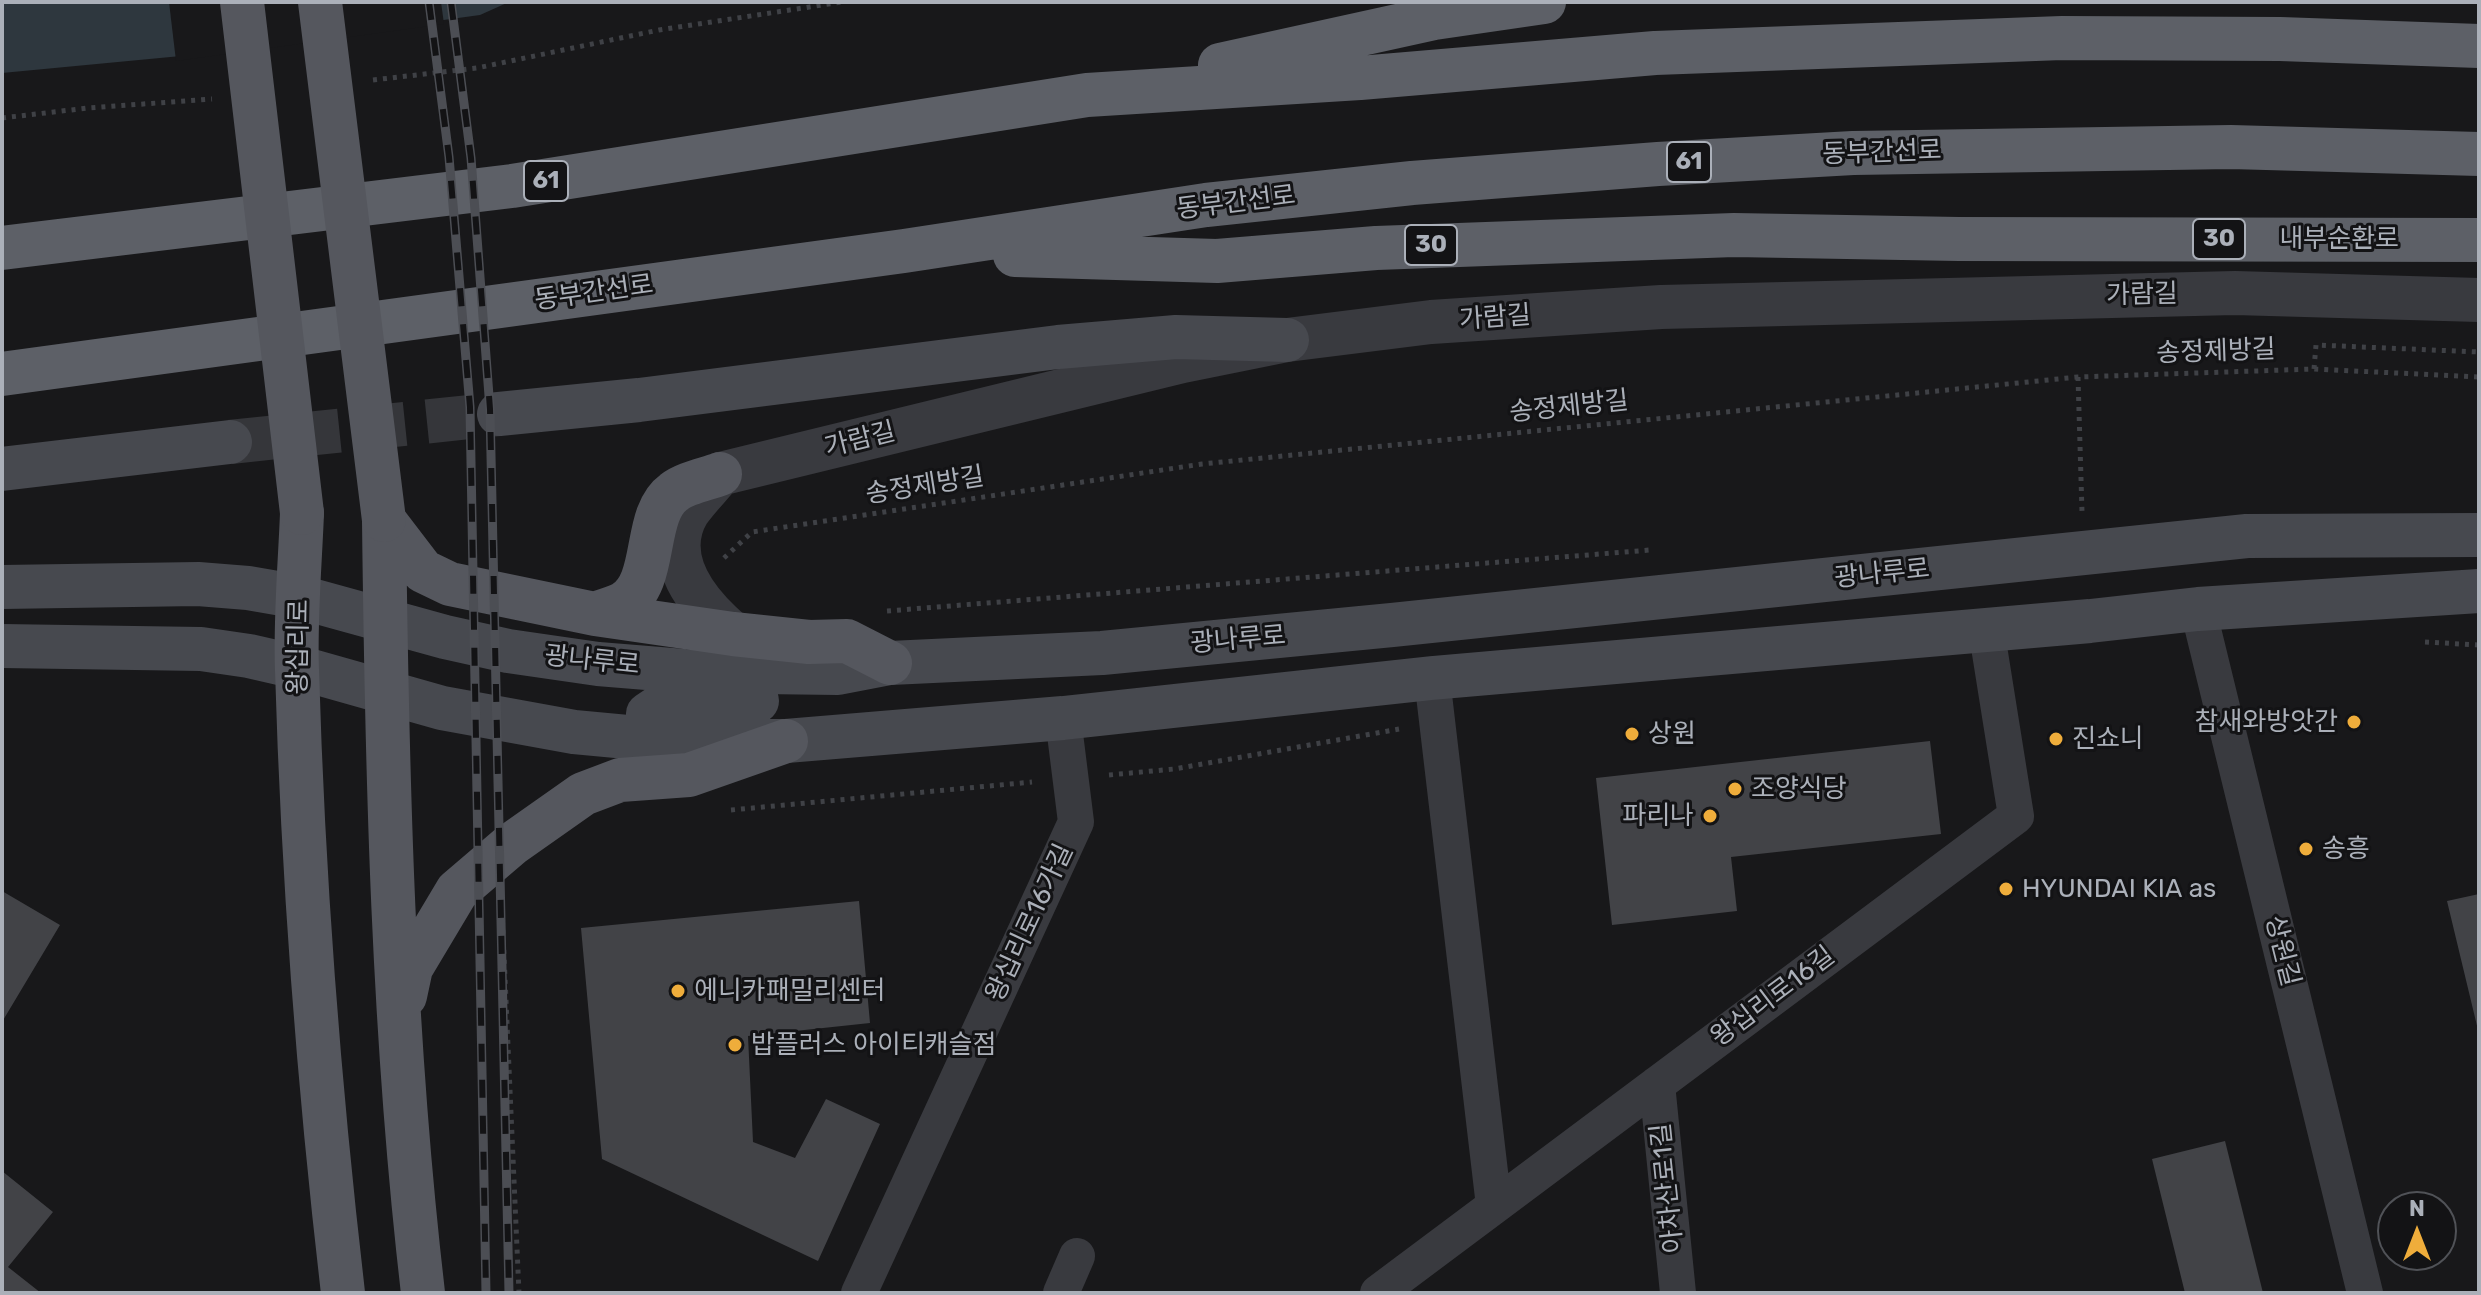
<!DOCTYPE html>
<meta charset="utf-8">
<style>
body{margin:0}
#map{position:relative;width:2481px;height:1295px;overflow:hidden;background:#18181a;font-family:Rubik,sans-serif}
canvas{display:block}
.frame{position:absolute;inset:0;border:4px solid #abb0b9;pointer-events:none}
.north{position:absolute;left:2377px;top:1191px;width:80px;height:80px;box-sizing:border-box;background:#131315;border:2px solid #505257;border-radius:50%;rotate:0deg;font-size:22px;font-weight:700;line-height:32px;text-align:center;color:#abb0b9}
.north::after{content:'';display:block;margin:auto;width:28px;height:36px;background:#efad3b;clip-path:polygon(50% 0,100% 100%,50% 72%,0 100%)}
</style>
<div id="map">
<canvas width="2481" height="1295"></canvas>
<div class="frame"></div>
<div class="north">N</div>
</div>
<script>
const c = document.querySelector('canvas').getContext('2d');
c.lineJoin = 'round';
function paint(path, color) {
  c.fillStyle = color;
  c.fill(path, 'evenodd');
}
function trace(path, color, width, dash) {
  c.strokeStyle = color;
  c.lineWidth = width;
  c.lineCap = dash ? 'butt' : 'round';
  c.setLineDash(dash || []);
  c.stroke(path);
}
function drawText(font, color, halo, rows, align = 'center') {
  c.font = font + ' Rubik,"Noto Sans KR",sans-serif';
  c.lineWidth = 6;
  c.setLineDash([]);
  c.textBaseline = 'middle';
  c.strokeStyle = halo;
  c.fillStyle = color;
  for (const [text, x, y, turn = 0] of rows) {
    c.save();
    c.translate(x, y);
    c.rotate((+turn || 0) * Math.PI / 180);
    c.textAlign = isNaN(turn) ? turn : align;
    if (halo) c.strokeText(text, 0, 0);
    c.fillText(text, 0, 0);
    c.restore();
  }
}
const water = new Path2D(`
 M2 2H509L480 15 181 56 2 73Z`);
const pier = new Path2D(`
 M169 2H441L444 24 176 61Z`);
const building = new Path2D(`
 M1930 741 1941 834 1731 857 1737 911 1612 925 1596 778Z
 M2 891 60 925 2 1022Z
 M2479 894V1029L2478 1030 2447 901Z
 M859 901 870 1023 748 1036 753 1142 795 1158 826 1099 880 1124 818 1261 602 1159 581 928Z
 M2225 1141 2263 1293H2185L2152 1159Z
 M2 1171 53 1212 8 1267 41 1293H2Z`);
const secondaryTunnel = new Path2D(`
 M230 442 499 414`);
const path = new Path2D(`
 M373 80 477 68 659 30 842 2
 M2 118 88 108 212 99
 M2314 369 2316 345 2479 352
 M2078 377 2082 512
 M724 558 752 532 1202 464 2078 377 2314 369 2479 377
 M887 611 1650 550
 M2425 642 2479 645
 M1109 775 1174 769 1399 729
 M731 810 1032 782
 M502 910 519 1293`);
const minor = new Path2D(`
 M2198 609 2365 1293
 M1432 678 1494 1206
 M1657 1084 1678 1293
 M859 1293 1076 822 1063 718
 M1061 1293 1077 1256
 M1378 1293 2016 816 1986 628`);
const tertiary = new Path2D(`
 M733 634C699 605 660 559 688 512 697 499 710 486 720 474L1183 361 1287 340 1431 322 1661 307 2235 293 2479 300`);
const secondary = new Path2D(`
 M499 414 639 400 1058 347 1176 337 1287 340
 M2 469 230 442
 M2 587 198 584 248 588 300 597 445 637 508 651 598 664 684 671 838 673 890 663 1102 653 1392 625 2247 536 2479 535
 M2 646 201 649 249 656 297 667 442 708 574 732 670 741H786L1063 718 1432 678 2090 621 2198 609 2479 591
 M647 739 648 714 666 702 757 701`);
const primary = new Path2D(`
 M302 513C300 565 295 618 297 670 303 878 319 1087 343 1293
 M384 520C387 778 393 1036 423 1293
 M384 520 423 571 450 584 595 614 733 634 809 642 847 641 890 663
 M595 614C604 610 616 608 624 603 659 582 642 515 674 492 685 483 707 479 720 474
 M405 996 411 968 457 891 512 844 583 794 620 780 689 775 786 741`);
const trunk = new Path2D(`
 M1220 65 1434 18 1544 2
 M2 248 512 186 1087 95 1360 78 1655 53 2062 38 2280 39 2479 46
 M1015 255 1217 261 1376 248 1734 235 1959 239 2479 240
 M2 374 904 251 1206 205 1412 183 1658 164 1853 153 2231 147 2479 154`);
const rail = new Path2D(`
 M429 2 449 157 470 407 486 1293
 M451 2 471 158 490 409 509 1293`);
const primaryBridge = new Path2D(`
 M242 2 302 513
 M320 2 384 520`);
const markers = [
 [2354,722,8,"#efad3b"],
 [1632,734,8,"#efad3b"],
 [2056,739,8,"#efad3b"],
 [1735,789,8,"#efad3b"],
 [1710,816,8,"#efad3b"],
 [2306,849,8,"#efad3b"],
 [2006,889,8,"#efad3b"],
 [678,991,8,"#efad3b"],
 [735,1045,8,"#efad3b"]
];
const shields = [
 [1689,162,44],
 [546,181,44],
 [2219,239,52],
 [1431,245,52]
];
const shieldNames = [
 ["61",1689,162],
 ["61",546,181],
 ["30",2219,239],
 ["30",1431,245]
];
const streetNames = [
 ["동부간선로",1882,153,-2],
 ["동부간선로",1236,203,-7],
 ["내부순환로",2339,239],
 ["동부간선로",594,293,-8],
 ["가람길",2142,295,-1],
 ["가람길",1495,318,-4],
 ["송정제방길",2216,352,-2],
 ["송정제방길",1569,407,-6],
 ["가람길",860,440,-14],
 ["송정제방길",925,486,-9],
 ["광나루로",1882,574,-6],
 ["광나루로",1238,640,-5],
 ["왕십리로",299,647,-89],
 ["광나루로",592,661,6],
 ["왕십리로16가길",1030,923,-65],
 ["상원길",2282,951,76],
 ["왕십리로16길",1773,997,-37],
 ["아차산로1길",1668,1188,-96]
];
const poiNames = [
 ["참새와방앗간",2338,722,"right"],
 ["상원",1648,734],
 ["진쇼니",2072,739],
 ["조양식당",1751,789],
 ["파리나",1694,816,"right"],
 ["송흥",2322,849],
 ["HYUNDAI KIA as",2022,889],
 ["에니카패밀리센터",694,991],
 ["밥플러스 아이티캐슬점",751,1045]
];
paint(water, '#2e373e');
paint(pier, '#18181a');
paint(building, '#424347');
trace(secondaryTunnel, '#35363a', 44, [44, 22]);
trace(path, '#3f4146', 5, [4, 6]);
trace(minor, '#393a3f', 36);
trace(tertiary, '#393a3f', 44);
trace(secondary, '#47494f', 44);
trace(primary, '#55575e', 44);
trace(trunk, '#5d6067', 44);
trace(rail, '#4c4e54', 9);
trace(rail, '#131315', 6, [18]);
trace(primaryBridge, '#55575e', 44);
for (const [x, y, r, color] of markers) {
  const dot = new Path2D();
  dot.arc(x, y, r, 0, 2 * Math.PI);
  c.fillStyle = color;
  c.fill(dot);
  trace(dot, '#131315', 3);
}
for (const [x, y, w] of shields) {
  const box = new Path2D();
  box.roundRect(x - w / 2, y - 20, w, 40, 6);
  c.fillStyle = '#131315';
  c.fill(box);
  trace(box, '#abb0b9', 2);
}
drawText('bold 24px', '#abb0b9', null, shieldNames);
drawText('26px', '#abb0b9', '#131315', streetNames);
drawText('26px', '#abb0b9', '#131315', poiNames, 'left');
</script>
